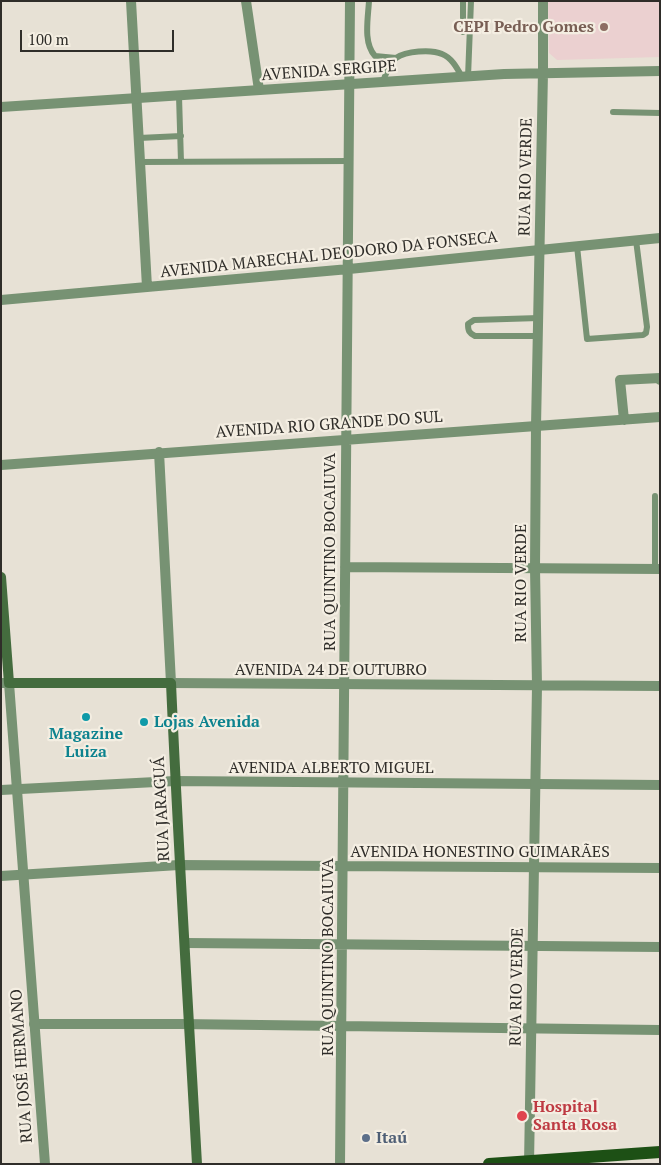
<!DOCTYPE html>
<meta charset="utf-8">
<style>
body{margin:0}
#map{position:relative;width:661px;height:1165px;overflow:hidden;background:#e7e1d5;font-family:"PT Serif",serif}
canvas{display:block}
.frame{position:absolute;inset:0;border:2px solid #2f2d29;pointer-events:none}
.scale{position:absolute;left:20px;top:30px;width:154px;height:22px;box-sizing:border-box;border:2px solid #2f2d29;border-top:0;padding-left:6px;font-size:15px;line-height:18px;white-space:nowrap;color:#2f2d29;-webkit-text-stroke:4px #f4eee2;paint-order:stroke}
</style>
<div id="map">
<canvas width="661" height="1165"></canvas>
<div class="frame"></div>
<div class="scale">100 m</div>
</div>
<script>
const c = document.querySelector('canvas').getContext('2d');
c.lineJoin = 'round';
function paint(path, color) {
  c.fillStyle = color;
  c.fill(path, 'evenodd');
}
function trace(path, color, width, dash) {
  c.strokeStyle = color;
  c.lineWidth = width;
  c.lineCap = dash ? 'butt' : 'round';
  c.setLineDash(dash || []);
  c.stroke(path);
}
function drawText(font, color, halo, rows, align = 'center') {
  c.font = font + ' "PT Serif",serif';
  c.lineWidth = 4.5;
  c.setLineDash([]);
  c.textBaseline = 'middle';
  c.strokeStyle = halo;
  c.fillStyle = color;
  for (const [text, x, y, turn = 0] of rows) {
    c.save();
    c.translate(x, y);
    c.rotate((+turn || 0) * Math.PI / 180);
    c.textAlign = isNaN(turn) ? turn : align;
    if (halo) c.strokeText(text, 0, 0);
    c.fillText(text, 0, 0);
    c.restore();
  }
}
const education = new Path2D(`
 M548 1H660V57L557 60 549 53Z`);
const service = new Path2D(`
 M369 1C368 19 363 43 375 56L396 58
 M463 1V32
 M468 77 471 1
 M383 82C385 75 390 63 396 58 406 51 431 49 442 54 452 58 457 68 462 77
 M179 96 181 162
 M613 112 660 113
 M139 138 181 136
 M140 162 349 161
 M577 246 587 339 643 335 646 333 647 327 636 240
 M538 336H475C469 333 468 331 468 324L474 320 539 318
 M655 496V569`);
const minor = new Path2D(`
 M131 1 147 287
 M246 1 259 90
 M543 1V72
 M1 300 349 269 660 238
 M624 420 620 380 660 378V380
 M159 452 171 683
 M1 465 660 417
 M345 567 660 569
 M1 790 175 781 660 785
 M1 876 179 865 660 868
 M186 943 660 947
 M34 1024H180L660 1030
 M340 1164 350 1`);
const tertiary = new Path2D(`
 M1 107 504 74 660 71
 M1 683H9L45 1164
 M171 683 660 686
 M529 1164 537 686 535 568 536 426 543 72`);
const secondary = new Path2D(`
 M1 577 9 683H171C178 844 188 1004 197 1164`);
const primary = new Path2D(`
 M489 1164 660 1152`);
const markers = [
 [604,27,5,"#8d6e63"],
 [86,717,5,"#0f9aa8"],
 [144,722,5,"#0f9aa8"],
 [522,1116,6,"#e0444e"],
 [366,1138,5,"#5c6f8a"]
];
const educationNames = [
 ["CEPI Pedro Gomes",594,27]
];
const streetNames = [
 ["AVENIDA SERGIPE",329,71,-4],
 ["RUA RIO VERDE",526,177,-89],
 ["AVENIDA MARECHAL DEODORO DA FONSECA",329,255,-6],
 ["AVENIDA RIO GRANDE DO SUL",329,425,-4],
 ["RUA QUINTINO BOCAIUVA",330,552,-90],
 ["RUA RIO VERDE",521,583,-90],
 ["AVENIDA 24 DE OUTUBRO",331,670],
 ["AVENIDA ALBERTO MIGUEL",331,768],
 ["RUA JARAGUÁ",162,809,-93],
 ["AVENIDA HONESTINO GUIMARÃES",480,852],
 ["RUA QUINTINO BOCAIUVA",328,957,-90],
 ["RUA RIO VERDE",517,987,-89],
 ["RUA JOSÉ HERMANO",22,1066,-94]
];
const cultureNames = [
 ["Lojas Avenida",154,722],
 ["Magazine",86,734,"center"],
 ["Luiza",86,752,"center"]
];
const healthNames = [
 ["Hospital",533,1107],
 ["Santa Rosa",533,1125]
];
const serviceNames = [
 ["Itaú",376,1138]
];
paint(education, '#ebd0d0');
trace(service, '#779273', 6);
trace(minor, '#779273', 10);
trace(tertiary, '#779273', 10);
trace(secondary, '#446c3e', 10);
trace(primary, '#1d5015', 12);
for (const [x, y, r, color] of markers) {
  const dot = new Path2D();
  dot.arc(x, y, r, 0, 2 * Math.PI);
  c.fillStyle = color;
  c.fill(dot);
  trace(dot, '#f4eee2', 2);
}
drawText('bold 16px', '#785e54', '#f4eee2', educationNames, 'right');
drawText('16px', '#2f2d29', '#f4eee2', streetNames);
drawText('bold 16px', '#0d838f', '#f4eee2', cultureNames, 'left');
drawText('bold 16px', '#be3a42', '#f4eee2', healthNames, 'left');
drawText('bold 16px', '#4e5e75', '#f4eee2', serviceNames, 'left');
</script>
